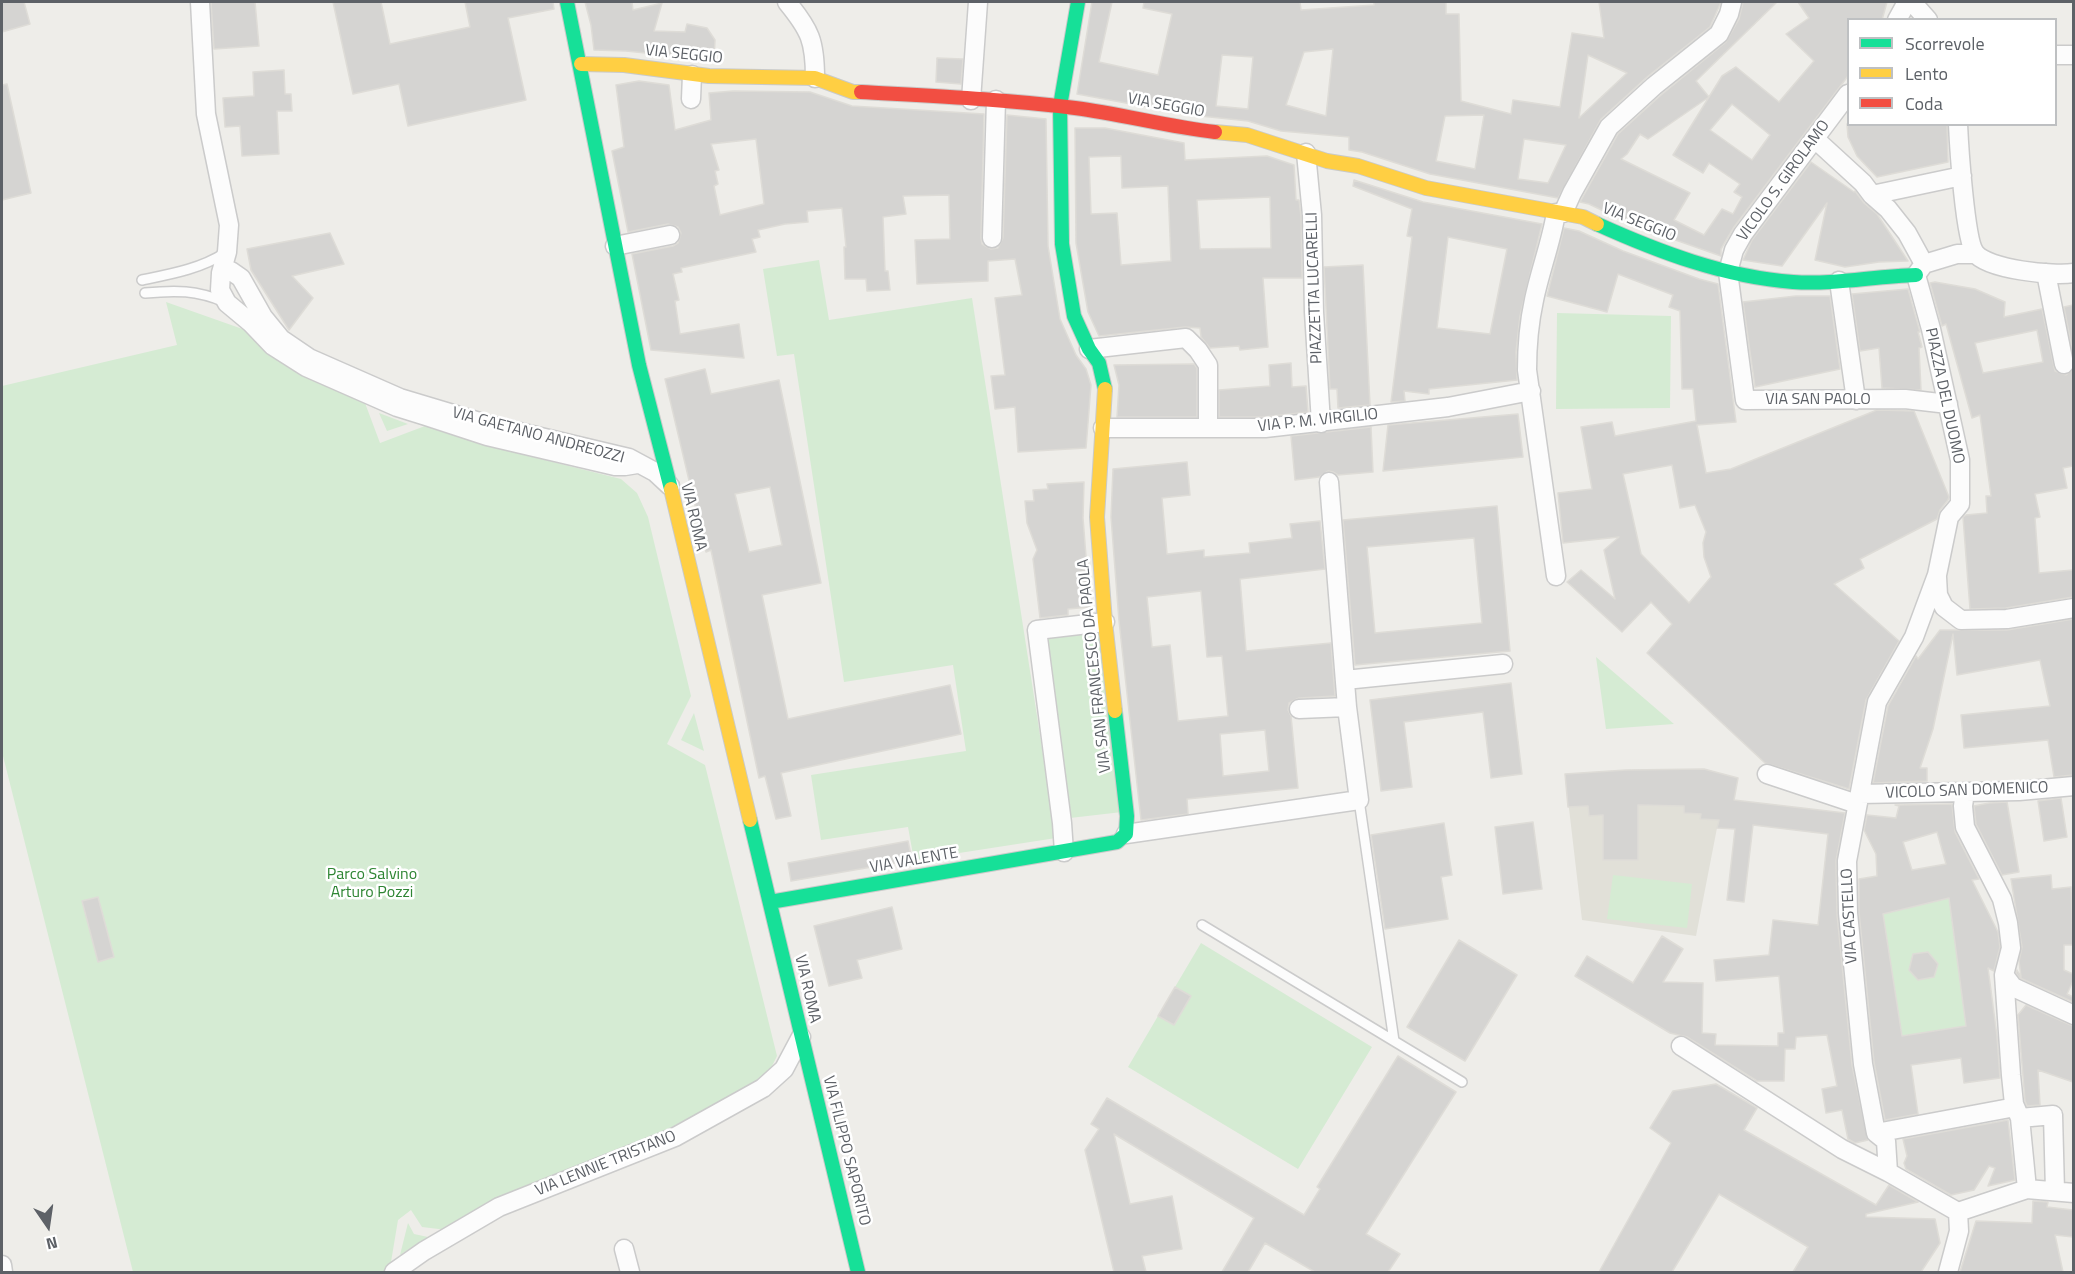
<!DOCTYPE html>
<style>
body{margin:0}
#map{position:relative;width:2075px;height:1274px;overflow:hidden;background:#eeede9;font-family:"Titillium Web",sans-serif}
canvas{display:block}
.frame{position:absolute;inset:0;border:3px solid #5d6167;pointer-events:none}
.legend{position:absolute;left:1847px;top:18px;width:210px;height:108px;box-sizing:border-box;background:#fff;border:2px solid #bec0c2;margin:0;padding:8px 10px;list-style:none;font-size:18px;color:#5d6167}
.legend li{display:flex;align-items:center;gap:12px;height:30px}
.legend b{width:30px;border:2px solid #bec0c2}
.north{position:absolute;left:18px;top:1196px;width:60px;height:60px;-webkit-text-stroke:4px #fff;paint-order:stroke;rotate:167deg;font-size:16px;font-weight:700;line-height:24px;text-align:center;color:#5d6167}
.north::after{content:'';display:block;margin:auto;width:21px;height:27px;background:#5d6167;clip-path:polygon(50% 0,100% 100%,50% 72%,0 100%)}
</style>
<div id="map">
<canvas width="2075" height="1274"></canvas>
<div class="frame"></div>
<ul class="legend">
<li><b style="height:8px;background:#16e098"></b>Scorrevole</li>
<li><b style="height:8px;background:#ffcf43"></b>Lento</li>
<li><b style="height:8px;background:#f24e42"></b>Coda</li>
</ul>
<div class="north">N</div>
</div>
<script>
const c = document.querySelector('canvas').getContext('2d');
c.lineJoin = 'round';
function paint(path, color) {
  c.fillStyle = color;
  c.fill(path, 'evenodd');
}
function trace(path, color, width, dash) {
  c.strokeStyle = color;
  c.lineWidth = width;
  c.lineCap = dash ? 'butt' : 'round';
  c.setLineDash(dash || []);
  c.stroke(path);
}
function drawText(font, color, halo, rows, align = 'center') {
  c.font = font + ' "Titillium Web",sans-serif';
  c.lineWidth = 5;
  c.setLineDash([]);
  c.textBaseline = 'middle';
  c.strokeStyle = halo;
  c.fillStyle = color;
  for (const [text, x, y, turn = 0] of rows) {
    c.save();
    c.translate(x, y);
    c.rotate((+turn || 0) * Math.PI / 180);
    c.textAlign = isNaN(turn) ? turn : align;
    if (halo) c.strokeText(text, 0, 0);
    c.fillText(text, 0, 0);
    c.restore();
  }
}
const education = new Path2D(`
 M1704 769 1738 778 1728 828H1717L1696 936 1582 920 1565 774 1626 770Z`);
const green = new Path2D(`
 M819 260 829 320 972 298 1056 838 914 860 908 827 821 840 811 775 966 751 953 665 844 682 794 354 777 356 763 269Z
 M166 302 251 332 272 355 365 403 380 443 425 426 477 443 621 479 637 493 648 517 691 696 667 744 705 765 777 1056 771 1068 757 1082 670 1128 537 1183 447 1230 422 1227 411 1210 398 1220 390 1268 384 1272H133L2 752V386L177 345Z
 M1557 313 1671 316 1670 408 1556 409Z
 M379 413 408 424 387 431Z
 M1099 630 1122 812 1070 818 1047 637Z
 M1596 657 1674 724 1606 729Z
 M694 713 704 751 681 740Z
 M1613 875 1692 884 1687 928 1607 919Z
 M1949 898 1966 1026 1902 1036 1883 914Z
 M1201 943 1372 1047 1298 1169 1128 1067 1158 1016 1191 996 1175 987Z
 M408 1223 414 1234 428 1237 400 1255Z`);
const building = new Path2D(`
 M2 2H24L30 24 2 32Z
 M211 2H255L259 46 214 49Z
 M333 2H381L390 44 470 27 465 2H553L554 9 508 18 526 100 408 126 399 84 353 94Z
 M585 2H632L633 10 662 3 654 31 685 32 687 24 707 28 715 40 714 60 626 51 594 50 591 25Z
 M1092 2H1112L1099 62 1158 75 1172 14 1143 8 1144 2H1300L1301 10 1374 5V2H1446V14H1459L1461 101 1511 114 1513 100 1560 107 1572 33 1604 38 1599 2H1721L1710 27 1647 77 1601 119 1558 198 1430 174 1362 152 1349 150V137L1281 131 1248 121 1191 115 1077 94ZM1333 49 1326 116 1286 105 1304 52ZM1222 55 1253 57 1248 109 1216 106ZM1588 55 1627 73 1579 118ZM1484 115 1475 169 1436 161 1445 116ZM1524 139 1566 145 1548 183 1518 179Z
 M1743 2H1777L1696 81 1709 97 1648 139 1640 134 1627 154 1621 159 1690 193 1674 220 1704 235 1722 209 1733 214 1742 197 1734 192 1740 184 1709 163 1703 173 1673 155 1722 76 1736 67 1779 102 1814 61 1786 34 1809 18 1798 2H1887L1882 20H1848V76L1734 227 1721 249V256L1633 225 1589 204 1580 202 1618 134 1661 95 1726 42 1739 19ZM1732 104 1770 135 1752 160 1710 130Z
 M937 58 963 59 961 84 936 82Z
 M284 70 285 94H291L292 111H277L279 154 242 156 240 126 225 127 223 98 254 96 253 72Z
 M639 81 669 85 675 130 711 120 709 93 733 91 810 92 852 106 984 114 981 238 982 244 991 249 998 248 1003 238 1007 115 1046 119 1048 246 1060 319 1076 355 1086 369 1091 385 1086 448 1018 452 1015 407 995 409 991 376 1005 375 995 298 1022 295 1015 259 988 261V281L917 284 915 240 950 239 949 195 903 196 906 214 883 217 885 271H888L890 290 867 291 866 279H845L844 247H846L842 208 807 211 808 222 785 224 758 230 760 237 752 239 756 252 681 268 682 272 673 274 679 300 675 301 680 334 739 324 744 358 651 350 632 254 673 246 678 243 681 233 678 227 668 224 628 232 612 151 624 147 616 85ZM756 139 764 204 720 215 714 186 718 184 715 171 719 170 711 144Z
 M7 84 31 193 2 200V85Z
 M1847 124H1947L1948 162 1877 177 1857 156 1848 137Z
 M1075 128H1105L1184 143 1185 160 1267 156 1294 165 1296 200H1299L1301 216 1302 278H1263L1268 347 1240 350 1239 346 1210 348 1201 337 1200 328 1185 327 1099 336 1088 312 1076 243ZM1121 156 1122 188 1168 186 1171 261 1121 265 1117 213 1091 214 1089 157ZM1270 197 1271 248 1200 249 1197 200Z
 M1811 162 1854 192 1855 191 1864 203 1877 214 1908 261 1879 262 1845 267 1815 260 1827 203 1782 266 1743 260 1752 240Z
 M1354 180 1423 202 1542 224 1520 316 1516 352 1517 380 1429 389V394L1404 391 1405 401 1391 402 1412 237 1407 236 1412 209 1353 186ZM1448 237 1507 249 1490 334 1437 328Z
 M1564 228 1579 231 1623 251 1699 279 1718 284 1736 422 1697 425 1706 473 1731 469 1877 410 1914 411 1949 497 1948 500 1940 510 1937 519 1860 559 1864 568 1834 584 1899 641 1866 700 1849 789 1765 763 1647 653 1672 624 1651 602 1622 632 1567 582 1581 570 1615 599 1604 550 1619 537 1563 543 1558 493 1592 489 1581 427 1612 422 1615 436 1696 421 1693 389H1682L1680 311 1669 307 1673 295 1618 274 1607 312 1547 296ZM1672 465 1680 508 1695 505 1706 532 1703 543 1704 557 1711 577 1689 603 1641 554 1623 474Z
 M330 233 344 264 292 276 313 298 289 330 251 270 247 249Z
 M1363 265 1370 405 1338 408 1337 389H1330L1324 267Z
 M1935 282 1975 289 2005 302 2004 317 2042 309 2055 371 2066 375 2073 369V466L2063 468 2067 488 2035 494 2040 517 2035 518 2039 573 2073 570V597L2006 608 1970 609 1963 517 1966 515 1987 513 1986 496H1991L1980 415 1972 418 1946 324 1942 326 1930 283ZM2037 330 2043 362 1983 373 1975 343Z
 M1908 289 1920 332H1918L1922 347 1919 348 1921 390 1882 388 1879 348 1860 351 1852 294Z
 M1796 296H1830L1840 369 1755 387 1743 302Z
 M2073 305V354L2064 307Z
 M1291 363 1292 387 1306 386 1308 412 1264 417H1219V390L1270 386 1269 365Z
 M1194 364 1197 368V417H1117L1119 385 1114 365Z
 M705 369 711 394 779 380 821 583 762 595 788 719 950 685 961 734 781 773 791 816 776 819 765 776 759 778 711 550 706 552 665 379ZM770 487 782 545 749 552 735 494Z
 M1518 414 1523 457 1383 471 1388 425Z
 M1371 427 1373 472 1338 475 1333 472 1328 471 1319 477 1295 480 1291 436Z
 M1187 462 1190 495 1162 498 1167 554 1204 550V557L1250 553 1249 543 1292 538 1290 524 1320 521 1325 569 1240 579 1246 651 1331 643 1335 696 1299 698 1289 703 1288 710 1291 716 1298 788 1187 799 1188 814 1141 820 1119 621 1111 517 1113 469ZM1201 591 1207 657 1222 656 1228 716 1178 721 1170 645 1152 647 1147 597ZM1265 730 1269 771 1223 776 1220 734Z
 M1084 482 1083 518 1090 607 1068 609V615L1040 618 1033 559 1037 550 1027 523 1025 501H1034L1033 490 1048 489 1047 484Z
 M1497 506 1510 651 1355 665 1343 520ZM1474 538 1482 623 1375 633 1367 547Z
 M2073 619V775L2054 777 2048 740 1964 748 1961 715 2050 706 2040 660 1957 675 1953 634 1933 729 1920 768H1927V781L1873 783 1888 706 1916 656 1918 659 1940 630H2007Z
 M1511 683 1522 774 1491 778 1483 712 1404 722 1412 787 1381 791 1370 700Z
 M1704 769 1738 778 1734 800 1845 813 1836 861 1837 914 1852 1065 1868 1140 1855 1143 1848 1139 1842 1110 1826 1113 1822 1089 1837 1086 1827 1035 1796 1037 1795 1049H1785L1784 1081H1757L1687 1037 1670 1033 1575 976 1587 956 1633 983 1662 936 1683 949 1663 982 1703 983 1702 1033 1716 1034 1715 1045 1778 1046V1033H1784L1779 976 1716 981 1714 960 1769 955 1773 920 1818 925 1828 834 1753 825 1744 902 1727 900 1735 829 1717 828 1719 820 1700 819 1701 814 1684 813V806L1638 805V860H1603V815L1589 816 1588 806 1568 807 1565 774 1626 770Z
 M2061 798 2067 837 2044 841 2038 801Z
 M2007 802 2019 872 2002 875 1976 824 1974 806 1989 803Z
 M1952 804 1955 832 1979 879 1972 880 1998 932 2000 947 1994 971 1988 968 1997 1036 2000 1078 1964 1083 1961 1058 1911 1065 1918 1114 1885 1120 1874 1062 1859 912V879L1877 876 1876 854 1864 830 1867 815 1896 818 1899 806 1895 805ZM1937 832 1946 864 1912 870 1903 842ZM1949 898 1966 1026 1902 1036 1883 914Z
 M1533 822 1542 889 1503 894 1495 827Z
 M1444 823 1452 875 1441 877 1448 919 1385 929 1371 835Z
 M908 841 912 860 791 881 788 863Z
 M2051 875 2052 889 2071 887 2073 945H2064V970L2073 974V981L2067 994 2073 997V1002L2020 978 2016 973 2017 970 2021 977 2019 961 2022 947 2011 879Z
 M98 897 114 957 98 962 82 901Z
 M892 907 902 949 857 960 862 978 829 986 814 926Z
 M1459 940 1517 975 1465 1061 1407 1027Z
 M1928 952 1938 964 1934 977 1918 980 1909 970 1913 954Z
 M1175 987 1191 996 1174 1025 1158 1016Z
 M2026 1005 2073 1026V1082L2038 1070 2040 1105 2027 1106 2025 1101 2018 1015Z
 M1398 1056 1456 1092 1366 1234 1400 1254 1388 1272H1315L1265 1243 1248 1272H1222L1254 1218 1114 1134 1130 1204 1172 1196 1182 1249 1142 1256 1146 1272H1114L1085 1150 1099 1129 1091 1124 1107 1098 1304 1215 1320 1189 1317 1187Z
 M1716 1084 1757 1108 1744 1130 1876 1205 1889 1185 1918 1202 1866 1214V1217L1935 1219 1940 1243 1921 1272H1793L1808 1247 1719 1194 1672 1272H1599L1671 1143 1650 1128 1673 1091Z
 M2008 1120 2015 1180 1988 1186 1995 1168 1989 1166 1974 1190 1951 1195 1906 1169 1904 1163 1907 1156 1903 1139Z
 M2033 1201 2048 1202 2047 1207 2073 1210V1237L2055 1235 2063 1272H1960L1976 1221 2032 1223Z`);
const lane = new Path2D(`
 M142 280C171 274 200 269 225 253
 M145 293C176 290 196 290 225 302
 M1359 800 1394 1041 1462 1082
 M1202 925 1394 1041`);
const street = new Path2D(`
 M200 2 206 114 229 225 227 252 221 273
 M787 2C810 30 815 41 815 78
 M1912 2 1928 20
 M1897 20 1907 2
 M2056 55H2074
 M1848 94 1743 234 1734 250 1728 272 1745 400 1905 399 1948 404
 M691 99 692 75
 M971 100 978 2
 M1958 124C1959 146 1965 240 1975 253 1988 270 2054 276 2074 273
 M1815 139 1863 183 1872 195 1888 209 1907 233 1924 264
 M1306 153 1312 215 1314 312 1321 423
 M1872 195 1962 176
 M1563 213 1572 193 1609 127 1654 86 1719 34 1729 14 1732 2
 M992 238 996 100
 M615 246 670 235
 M1924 264 1916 275 1931 329 1960 460V504L1949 517 1937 575 1914 637 1877 702 1847 861 1848 913 1863 1064 1876 1133 1886 1141 1888 1172 1958 1212
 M1924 264 1957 254H1975
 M2046 273 2064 364
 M1839 281 1856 400
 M1089 349 1186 338 1198 350 1208 365V428
 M1103 428H1265L1448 407 1531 391
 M637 464 625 466H615L487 436 426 416 397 407 306 367 273 346 251 323 227 303 220 290 221 273 231 271 241 278 263 317 281 339 309 358 400 398 490 425 629 458 655 472 670 486
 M1329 482 1347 707
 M1556 576 1527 370C1527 347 1529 323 1534 300 1540 271 1551 243 1556 213
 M1937 577 1938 595 1944 607 1961 620 2007 619 2074 608
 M1345 680 1503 664
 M1767 774 1857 804
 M1860 794 2019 791 2074 786
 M1126 834 1359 800 1347 707 1299 709
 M1064 852 1062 823 1037 630 1105 622
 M2004 975 2013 987 2074 1015
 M1681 1046 1842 1149 1888 1172
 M2020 1118 2053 1115 2055 1191
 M1876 1133 2010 1108 2014 1104
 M2027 1189 2074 1193
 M1958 1212 2027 1189 2020 1118 2014 1104 2011 1075 2004 975 2011 948 2008 923 2002 899 1965 827 1963 806 1965 792
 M624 1249 630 1272
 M2 1265 3 1272
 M394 1272 424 1251 499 1207 675 1137 763 1088 784 1069 801 1037
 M1948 1272 1959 1231 1958 1212`);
const fast = new Path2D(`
 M567 2 639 365 671 489
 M1078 2 1060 106 1062 244 1074 316 1089 349 1099 363 1105 389
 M1597 224C1659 252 1725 277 1793 282 1834 285 1875 276 1916 275
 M750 820 858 1272
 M770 902 1117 842 1126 834 1127 816 1115 711`);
const slow = new Path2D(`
 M581 64 624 65 709 76 815 78 853 92H861
 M1215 132 1247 135 1327 161 1358 166 1426 188 1583 217 1597 224
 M1105 389 1097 517 1105 622 1115 711
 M671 489 750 820`);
const jam = new Path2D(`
 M861 92C932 96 1004 99 1075 108 1122 114 1168 127 1215 132`);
const streetNames = [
 ["VIA SEGGIO",684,55,6],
 ["VIA SEGGIO",1166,106,10],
 ["VICOLO S. GIROLAMO",1784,181,-54],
 ["VIA SEGGIO",1639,223,22],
 ["PIAZZETTA LUCARELLI",1315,288,-92],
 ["PIAZZA DEL DUOMO",1944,396,78],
 ["VIA SAN PAOLO",1818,400],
 ["VIA P. M. VIRGILIO",1318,421,-6],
 ["VIA GAETANO ANDREOZZI",538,436,15],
 ["VIA ROMA",693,517,77],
 ["VIA SAN FRANCESCO DA PAOLA",1095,666,-96],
 ["VICOLO SAN DOMENICO",1967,791,-2],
 ["VIA VALENTE",914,861,-10],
 ["VIA CASTELLO",1850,916,-93],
 ["VIA ROMA",807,989,77],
 ["VIA FILIPPO SAPORITO",846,1151,76],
 ["VIA LENNIE TRISTANO",606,1164,-22]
];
const parkNames = [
 ["Parco Salvino",372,875],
 ["Arturo Pozzi",372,893]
];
paint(education, '#e1e0d8');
paint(green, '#d5ebd3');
paint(building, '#d5d4d2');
trace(building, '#dedcd7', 1.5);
trace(lane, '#cbcbcb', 12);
trace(street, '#cbcbcb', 21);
trace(fast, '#c9cac9', 16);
trace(slow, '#c9cac9', 16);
trace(jam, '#c9cac9', 16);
trace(lane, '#fcfcfc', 9);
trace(street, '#fcfcfc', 18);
trace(fast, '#16e098', 14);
trace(slow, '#ffcf43', 14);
trace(jam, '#f24e42', 14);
drawText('16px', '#5d6167', '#fff', streetNames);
drawText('16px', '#2e8533', '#fff', parkNames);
</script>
